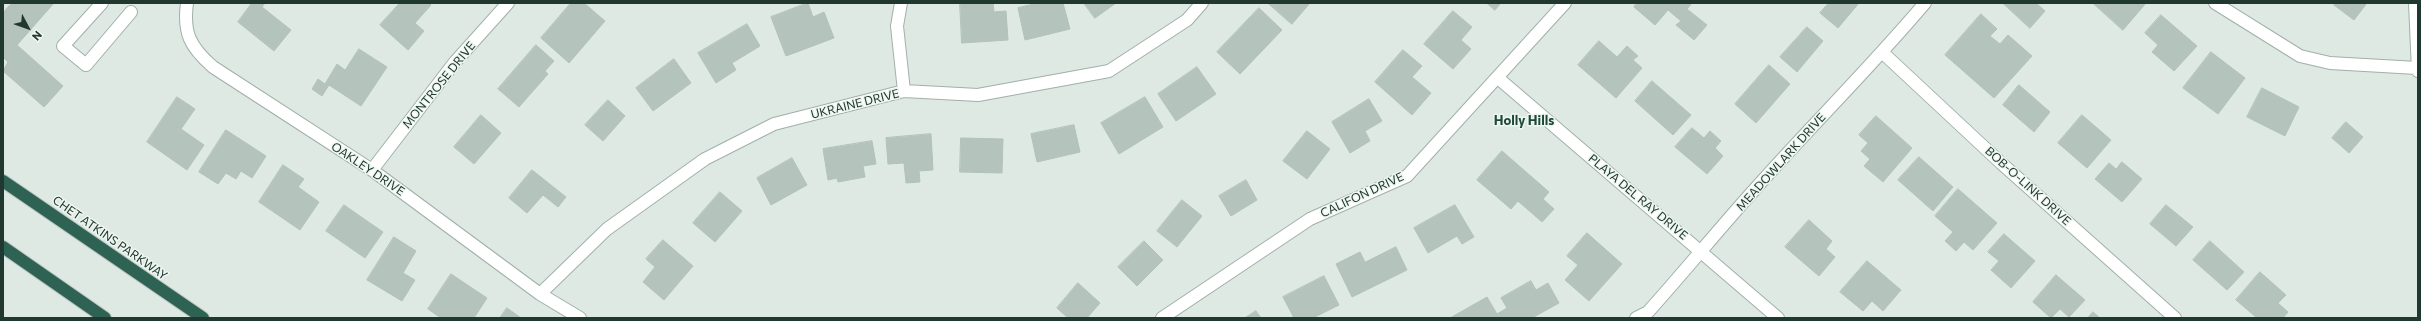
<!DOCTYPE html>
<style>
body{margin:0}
#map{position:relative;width:2421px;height:321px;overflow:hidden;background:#dee9e3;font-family:Commissioner,sans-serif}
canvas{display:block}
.frame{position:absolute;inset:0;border:4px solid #20382f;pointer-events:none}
.north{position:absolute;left:8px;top:8px;width:40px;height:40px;-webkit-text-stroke:3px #eef6f1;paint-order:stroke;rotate:131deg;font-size:11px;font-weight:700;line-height:16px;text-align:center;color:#20382f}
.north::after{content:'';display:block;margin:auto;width:14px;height:18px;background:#20382f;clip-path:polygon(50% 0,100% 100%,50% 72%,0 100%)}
</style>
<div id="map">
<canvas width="2421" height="321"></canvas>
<div class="frame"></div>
<div class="north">N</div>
</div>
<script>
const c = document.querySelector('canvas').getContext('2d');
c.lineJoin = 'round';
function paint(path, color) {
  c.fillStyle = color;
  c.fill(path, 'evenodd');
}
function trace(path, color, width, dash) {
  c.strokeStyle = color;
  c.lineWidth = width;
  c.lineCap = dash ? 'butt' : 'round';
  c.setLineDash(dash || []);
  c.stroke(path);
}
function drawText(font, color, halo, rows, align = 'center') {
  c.font = font + ' Commissioner,sans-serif';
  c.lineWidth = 3;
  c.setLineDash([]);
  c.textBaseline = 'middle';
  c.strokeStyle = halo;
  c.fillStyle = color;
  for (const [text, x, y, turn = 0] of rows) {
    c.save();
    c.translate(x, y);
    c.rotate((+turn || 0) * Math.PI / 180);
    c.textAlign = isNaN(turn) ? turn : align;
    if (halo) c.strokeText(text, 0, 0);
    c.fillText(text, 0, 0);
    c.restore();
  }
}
const building = new Path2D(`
 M12 3H54L17 45 63 86 44 107 3 71 8 62 3 57V13Z
 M252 3H265L262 7 291 30 274 51 238 22Z
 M400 3H429L431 5 415 23 424 31 408 50 380 25Z
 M571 3H584L605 21 569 63 541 38Z
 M808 3 813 17 824 12 834 38 786 56 771 17Z
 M960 3H993L994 12 1006 11 1008 40 962 43Z
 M1038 3H1063L1070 29 1025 40 1018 8Z
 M1084 3H1116L1095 18Z
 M1268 3H1310L1292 24Z
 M1487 3H1501L1495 10Z
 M1637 3H1692L1687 9 1707 25 1694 40 1676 25 1681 21 1668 10 1655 25 1634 7Z
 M1829 3H1859L1838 28 1820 13Z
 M2003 3H2036L2045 11 2030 28Z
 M2093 3H2146L2123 30Z
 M2336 3H2367L2354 20 2334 5Z
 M1259 8 1282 30 1240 74 1217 52Z
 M1453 11 1472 27 1461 40 1471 49 1453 69 1424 44Z
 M1981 14 1997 29 1990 36 2000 44 2008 35 2032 56 1994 98 1945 55Z
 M2161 15 2197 46 2174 71 2152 52 2158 45 2145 33Z
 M747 24 760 46 732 63 736 70 716 83 698 53Z
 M1807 27 1823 41 1797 72 1780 57Z
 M1599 41 1617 57 1627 46 1638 56 1633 60 1642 68 1616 98 1578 65Z
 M536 45 554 61 545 71 548 74 519 107 498 89Z
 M359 49 387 67 361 106 329 85 322 96 312 89 318 79 325 84 337 64 345 70Z
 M1403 50 1422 66 1412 77 1431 93 1412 115 1375 82Z
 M2211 52 2245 78 2218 114 2183 88Z
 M674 59 691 83 653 111 636 88Z
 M1769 65 1790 84 1756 123 1735 104Z
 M1197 67 1216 94 1176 121 1158 94Z
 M1652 81 1691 115 1673 135 1635 101Z
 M2019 85 2050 112 2034 132 2003 105Z
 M2262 88 2299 107 2285 136 2247 117Z
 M177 97 195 109 181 129 204 145 187 170 147 142Z
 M1145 97 1163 127 1119 154 1101 123Z
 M1369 99 1382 121 1365 131 1370 141 1350 153 1332 122Z
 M608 100 625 116 603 141 585 125Z
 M481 115 501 133 474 164 454 147Z
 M2082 115 2111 140 2087 168 2058 143Z
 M1876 116 1912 148 1883 182 1864 166 1870 159 1861 151 1868 143 1859 135Z
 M2346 122 2363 137 2349 153 2332 138Z
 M1074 125 1080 152 1037 162 1031 134Z
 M1692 128 1704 138 1710 131 1721 141 1715 148 1723 156 1707 174 1675 147Z
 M226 130 266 156 252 178 241 171 236 179 226 173 218 184 199 172Z
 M1307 131 1330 149 1307 179 1283 161Z
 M931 134 933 170 919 171 920 182 906 183 904 163 888 164 886 138Z
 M961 138 1003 139 1002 173 960 172Z
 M872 141 876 164 863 166 865 177 838 182 837 178 828 180 823 149Z
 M1502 151 1549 192 1543 199 1554 209 1542 222 1518 201 1511 209 1477 180Z
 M1919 157 1953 187 1933 211 1898 180Z
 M792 158 807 185 771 205 757 178Z
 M2122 162 2142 179 2122 202 2095 179 2109 163 2116 169Z
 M283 165 304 179 298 187 319 202 300 230 259 202Z
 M532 170 566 197 558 207 543 195 527 213 509 198Z
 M1246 180 1257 200 1231 216 1219 196Z
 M1958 189 1997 223 1973 250 1964 242 1956 251 1945 241 1953 232 1935 216Z
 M720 192 742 211 715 242 693 223Z
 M1182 200 1202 216 1177 247 1157 231Z
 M344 205 383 232 365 258 326 231Z
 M1455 205 1474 237 1462 244 1457 236 1428 253 1414 228Z
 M2166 205 2193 227 2176 246 2150 224Z
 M1809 220 1832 241 1826 249 1835 257 1819 276 1785 247Z
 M1587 233 1622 264 1589 301 1565 280 1578 265 1567 256Z
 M2004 234 2035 261 2011 288 1991 270 1999 261 1988 252Z
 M394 237 416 251 403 273 415 280 402 301 367 280Z
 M663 240 693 266 664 300 643 282 655 267 646 259Z
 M1144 241 1163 260 1137 286 1118 267Z
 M2210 241 2244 272 2227 290 2193 260Z
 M1396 247 1407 270 1352 297 1336 264 1360 252 1365 262Z
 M1867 261 1901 290 1883 311 1872 301 1863 311 1840 292Z
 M2260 272 2286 295 2278 303 2288 312 2283 318H2257L2236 300Z
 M451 274 487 298 474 318H441L428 309Z
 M2056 275 2085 300 2069 317 2060 309 2051 318 2033 302Z
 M1324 276 1339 305 1313 318H1294L1283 297Z
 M1531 281 1536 290 1548 283 1559 303 1532 318H1450L1487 297 1497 314 1507 308 1501 298Z
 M1078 283 1100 303 1087 318H1068L1057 308Z
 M507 308 521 318H500Z
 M1256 311 1261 318H1245Z
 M2093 312 2100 318H2088Z`);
const minor = new Path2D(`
 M102 3 63 46 86 65 131 12
 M187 3C183 33 190 47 213 67L372 170 540 294 580 318
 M901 3 897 26 904 91
 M2215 3 2300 56 2330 63 2417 68
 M2415 3 2418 71
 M1883 53 2001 163 2175 318
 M1498 78 1778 318
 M372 170 455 62 508 3
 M540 294 607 229 705 159 774 124 904 91 978 95 1109 71 1187 20 1202 3
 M1162 318 1310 219 1407 176 1565 3
 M1636 318 1648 312C1684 272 1719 229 1755 189 1811 126 1871 67 1925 3`);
const highway = new Path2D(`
 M3 181 203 318
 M3 247 105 318`);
const streetNames = [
 ["MONTROSE DRIVE",439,85,-51],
 ["UKRAINE DRIVE",855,104,-14],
 ["MEADOWLARK DRIVE",1781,162,-48],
 ["OAKLEY DRIVE",368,169,34],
 ["BOB-O-LINK DRIVE",2028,186,42],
 ["CALIFON DRIVE",1362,195,-25],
 ["PLAYA DEL RAY DRIVE",1638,197,40],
 ["CHET ATKINS PARKWAY",110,238,35]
];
const neighbourhoodNames = [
 ["Holly Hills",1524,121]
];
paint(building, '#b4c4bc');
trace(building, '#b1c2ba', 1);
trace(minor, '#a1b0a9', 14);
trace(highway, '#bcc3c1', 14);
trace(minor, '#fff', 12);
trace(highway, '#2e6353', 12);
drawText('12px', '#20382f', '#eef6f1', streetNames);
drawText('bold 13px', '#1e493a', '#eef6f1', neighbourhoodNames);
</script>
